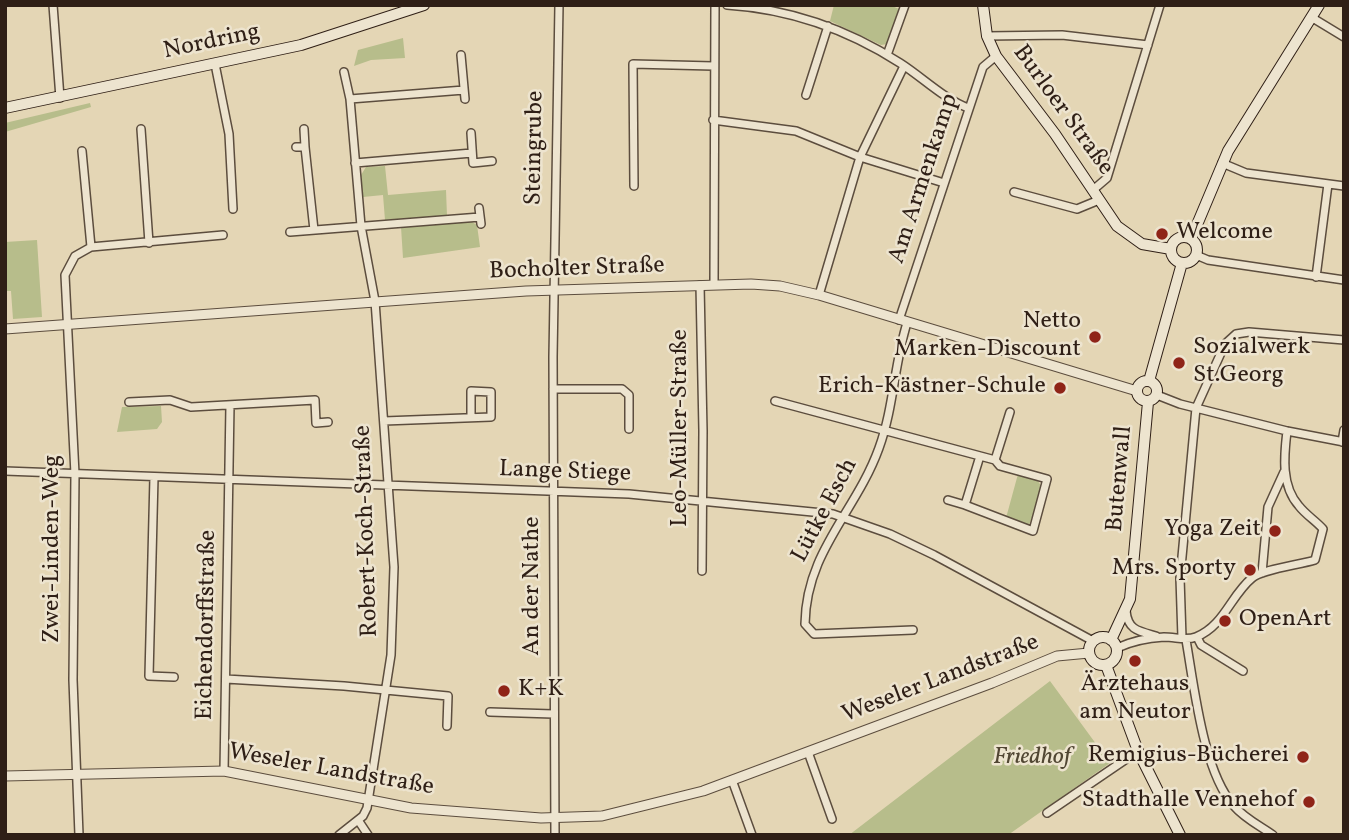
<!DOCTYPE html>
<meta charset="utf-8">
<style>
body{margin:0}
#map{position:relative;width:1349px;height:840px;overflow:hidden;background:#e4d6b5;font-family:Vollkorn,serif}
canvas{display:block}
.frame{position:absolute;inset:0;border:7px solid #2f1f16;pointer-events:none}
</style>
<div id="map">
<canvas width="1349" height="840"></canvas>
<div class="frame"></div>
</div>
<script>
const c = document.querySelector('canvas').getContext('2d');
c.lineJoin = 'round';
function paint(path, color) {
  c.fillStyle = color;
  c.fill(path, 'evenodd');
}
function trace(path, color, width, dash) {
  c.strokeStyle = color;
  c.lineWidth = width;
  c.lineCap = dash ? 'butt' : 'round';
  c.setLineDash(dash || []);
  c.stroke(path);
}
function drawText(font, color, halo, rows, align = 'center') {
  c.font = font + ' Vollkorn,serif';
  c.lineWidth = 5;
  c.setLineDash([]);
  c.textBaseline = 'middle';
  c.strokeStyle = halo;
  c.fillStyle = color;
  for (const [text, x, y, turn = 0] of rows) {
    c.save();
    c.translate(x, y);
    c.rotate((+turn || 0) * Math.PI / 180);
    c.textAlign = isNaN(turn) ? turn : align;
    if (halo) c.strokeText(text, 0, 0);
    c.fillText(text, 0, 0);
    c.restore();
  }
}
const green = new Path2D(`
 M834 5H890L899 9 887 44 881 45 830 21Z
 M403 38 405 58 371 60 354 66 358 50Z
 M90 103 91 107 5 132V123Z
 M385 166 388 195 446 190 447 216 385 220 383 195 363 197 361 175 366 167Z
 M472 222 477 225 480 247 403 258 401 227Z
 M37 240 42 317 13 319 11 291H5V242Z
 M161 406 162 422 157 429 117 432 122 407Z
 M1018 474 1038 481 1043 489 1029 525 1006 518Z
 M1050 681 1110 763 1008 835H849Z`);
const minor = new Path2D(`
 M53 5 60 98
 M727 5C790 9 847 29 900 63 922 77 944 99 968 108
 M1311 17 1344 37
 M987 36 1062 35 1148 45
 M461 55 465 99
 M887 55 905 5
 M215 64 229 134 233 209
 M806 95 828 26
 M350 99 464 90
 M713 120 796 131 860 157 944 183
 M141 129 149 243
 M471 133 473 163 492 161
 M296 147H305L304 129
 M305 147 314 230
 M82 151 91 247
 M355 163 472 153
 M1222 163 1246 173 1344 186
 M634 186 633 64 713 66
 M1093 190 1107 178 1160 5
 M1014 192 1077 209 1099 200
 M479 208 481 224
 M290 232 480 217
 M1196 255 1208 260 1344 280
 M1316 277 1328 184
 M714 284 715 5
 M700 285 703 431 702 571
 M819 295 860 157 904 66
 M899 320 983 67 996 56
 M907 323C894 364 894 407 879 448 856 512 806 551 805 624L814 634 913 630
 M553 389H622L629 395V429
 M1157 395 1180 404 1287 431 1344 442
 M775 401 995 460 1000 466 1047 479 1033 531 965 505 980 456
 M129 402 170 400 191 407 315 400 316 423 328 422
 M384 421 491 417V392L471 391V417
 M1342 442 1344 430
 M995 460 1010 412
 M5 471 629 494 833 514 890 534 934 555 1093 641
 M154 477 149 676 174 677
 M948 500 965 505
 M1262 573 1268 507 1284 472
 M1126 611C1128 630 1138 631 1156 636
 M1197 637 1201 645 1243 671
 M1182 638 1180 578 1196 408 1225 344 1236 334 1249 332 1344 340
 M1186 640C1194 685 1203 772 1234 806 1244 818 1260 826 1273 835
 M1117 648C1132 641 1147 638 1164 637 1176 637 1186 641 1196 637 1224 626 1231 595 1252 578 1263 569 1299 565 1315 560L1323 529C1316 521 1306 515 1299 506 1281 486 1284 456 1287 431
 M226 679 344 686 448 696 447 726
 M490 712 553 714
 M808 752 832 819
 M224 771 230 405
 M732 780 752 835
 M1047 813 1138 751
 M358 820 368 835
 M79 835 73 680 75 474 65 275 75 256 91 247 223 235
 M339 835 363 816 367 808 391 655 394 567 375 301 361 226 350 99 344 72
 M555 835 553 357 559 5`);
const tertiary = new Path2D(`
 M5 329 526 291 751 284 780 286 819 295 1137 391
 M5 776 224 771 411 808 541 818 602 816 703 791 992 683 1057 656 1089 653`);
const secondary = new Path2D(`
 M983 5 987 36 996 56 1055 134 1117 226 1142 244 1171 249
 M5 108 301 45 424 5
 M1171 250a13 13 0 1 1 26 0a13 13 0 1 1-26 0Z
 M1191 239 1228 151 1319 5
 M1137 391a10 10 0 1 1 20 0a10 10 0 1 1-20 0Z
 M1149 381 1182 263
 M1089 651a14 14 0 1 1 28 0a14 14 0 1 1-28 0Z
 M1111 640 1130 599 1148 402
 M1106 665 1138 751 1180 835`);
const markers = [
 [1162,234,7,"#8f2418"],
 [1095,337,7,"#8f2418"],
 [1179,363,7,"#8f2418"],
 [1060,388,7,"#8f2418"],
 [1275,531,7,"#8f2418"],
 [1250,570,7,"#8f2418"],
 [1225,621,7,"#8f2418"],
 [1135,661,7,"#8f2418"],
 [504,691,7,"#8f2418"],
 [1303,757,7,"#8f2418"],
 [1309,802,7,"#8f2418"]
];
const streetNames = [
 ["Nordring",212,43,-12],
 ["Burloer Straße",1062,111,54],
 ["Steingrube",536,148,-89],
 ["Am Armenkamp",925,179,-72],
 ["Bocholter Straße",577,270,-2],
 ["Leo-Müller-Straße",682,428,-90],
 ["Lange Stiege",565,473,2],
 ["Butenwall",1121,479,-85],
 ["Lütke Esch",826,511,-62],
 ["Robert-Koch-Straße",368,531,-92],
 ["Zwei-Linden-Weg",54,549,-90],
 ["An der Nathe",534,586,-90],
 ["Eichendorffstraße",208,625,-89],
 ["Weseler Landstraße",941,680,-21],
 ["Weseler Landstraße",331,771,10]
];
const poiNames = [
 ["Welcome",1176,234,"left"],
 ["Netto",1081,323],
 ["Marken-Discount",1081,351],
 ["Sozialwerk",1193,349,"left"],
 ["St.Georg",1193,377,"left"],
 ["Erich-Kästner-Schule",1046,388],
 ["Yoga Zeit",1261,531],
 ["Mrs. Sporty",1236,570],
 ["OpenArt",1239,621,"left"],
 ["Ärztehaus",1135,686,"center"],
 ["am Neutor",1135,714,"center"],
 ["K+K",518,691,"left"],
 ["Remigius-Bücherei",1289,757],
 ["Stadthalle Vennehof",1295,802]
];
const parkNames = [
 ["Friedhof",1032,759]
];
paint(green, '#b7bd8b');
trace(minor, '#5c4d3e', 10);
trace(tertiary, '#5c4d3e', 11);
trace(secondary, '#2f1f16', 12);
trace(minor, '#ede4cf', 7);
trace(tertiary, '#ede4cf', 9);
trace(secondary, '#ede4cf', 10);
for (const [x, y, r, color] of markers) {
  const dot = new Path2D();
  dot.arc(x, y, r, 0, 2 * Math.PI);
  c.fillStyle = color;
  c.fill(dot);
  trace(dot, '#ede4cf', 2.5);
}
drawText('24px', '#2f1f16', '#ede4cf', streetNames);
drawText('24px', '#2f1f16', '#ede4cf', poiNames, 'right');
drawText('italic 24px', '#514633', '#ede4cf', parkNames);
</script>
